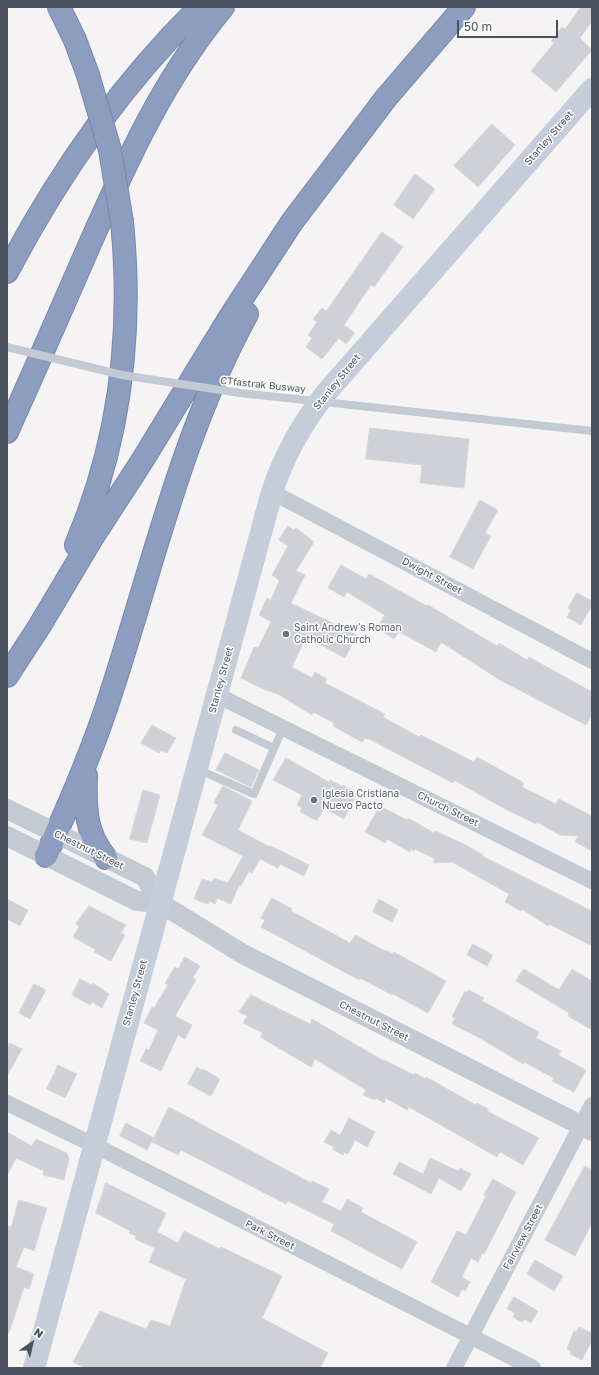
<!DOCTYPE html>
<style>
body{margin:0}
#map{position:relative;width:599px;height:1375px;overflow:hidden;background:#f5f3f3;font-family:"Golos Text",sans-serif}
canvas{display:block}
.frame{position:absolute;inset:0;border:8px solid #4a5260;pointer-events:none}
.north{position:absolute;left:12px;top:1323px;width:40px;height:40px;-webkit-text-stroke:3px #fff;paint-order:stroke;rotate:34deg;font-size:11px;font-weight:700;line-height:16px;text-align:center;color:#4a5260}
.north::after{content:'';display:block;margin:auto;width:14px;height:18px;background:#4a5260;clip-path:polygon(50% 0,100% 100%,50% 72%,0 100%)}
.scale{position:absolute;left:457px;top:20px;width:101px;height:18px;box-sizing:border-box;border:2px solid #4a5260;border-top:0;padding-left:5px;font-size:12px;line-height:14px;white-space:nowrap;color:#4a5260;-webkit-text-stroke:3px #fff;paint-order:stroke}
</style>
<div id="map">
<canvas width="599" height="1375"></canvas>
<div class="frame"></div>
<div class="north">N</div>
<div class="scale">50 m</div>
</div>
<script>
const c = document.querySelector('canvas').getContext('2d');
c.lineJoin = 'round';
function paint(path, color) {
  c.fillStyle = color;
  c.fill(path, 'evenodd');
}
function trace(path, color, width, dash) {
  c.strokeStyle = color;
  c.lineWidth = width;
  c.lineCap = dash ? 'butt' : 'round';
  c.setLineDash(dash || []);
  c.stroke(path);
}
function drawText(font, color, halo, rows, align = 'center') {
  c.font = font + ' "Golos Text",sans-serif';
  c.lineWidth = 3;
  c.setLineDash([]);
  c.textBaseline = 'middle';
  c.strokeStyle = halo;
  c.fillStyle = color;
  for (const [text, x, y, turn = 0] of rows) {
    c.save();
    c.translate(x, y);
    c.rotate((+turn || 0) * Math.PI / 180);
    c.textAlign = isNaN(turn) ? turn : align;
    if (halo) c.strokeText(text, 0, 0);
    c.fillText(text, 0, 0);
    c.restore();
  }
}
const building = new Path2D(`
 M581 7H592V21L580 38 592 50 556 92 531 71 554 43 551 41 562 27 565 29Z
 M492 124 515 145 478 187 454 166Z
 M415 174 435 189 413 219 394 205Z
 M382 232 403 247 374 287 371 285 344 325 355 333 346 344 339 338 322 359 306 347 312 338 308 335 317 322 313 319 322 308 326 311Z
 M370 428 469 439 464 488 420 483 422 465 366 459Z
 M480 500 498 510 485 533 491 536 473 569 450 557Z
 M288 526 294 530 296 528 314 542 296 571 305 575 291 603 357 635 345 658 306 637 292 667 312 678 315 672 327 679 325 683 385 714 383 717 419 737 421 735 474 762 477 757 524 783 522 787 556 804 559 799 592 816V851L575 842 578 836 560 835 537 822 536 824 507 810 454 780 453 783 371 740 365 738 362 742 333 726 334 723 313 712 312 715 278 694 263 689 241 678 254 647 258 648 271 622 259 615 267 598 271 600 279 581 278 579 272 575 288 546 279 540Z
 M341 565 366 579 369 574 427 606 428 605 497 646 499 643 527 660 529 657 592 692V714L586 725 500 680 441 642 436 652 401 633H398L394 639 380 630 383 624 380 623 385 615 347 592 344 597 328 588Z
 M577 593 592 601V605L581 625 567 617 571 610 568 608Z
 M152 725 176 738 167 753 161 750 159 753 141 743Z
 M225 753 259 770 251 787 216 770Z
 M286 758 329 782 330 780 343 787V785L357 793 344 819 324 808 317 821 300 812 302 808 297 805 302 795 273 780Z
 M223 786 252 801 238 830 270 847 271 846 309 865 304 876 280 864 278 868 260 859 252 873 249 871 241 886 239 885 231 904 217 898 215 904 209 901 208 904 194 899 202 879 212 882 214 878 228 883 243 856 202 835 218 805 214 803Z
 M143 790 160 795 147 843 130 839Z
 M382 807 407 820 408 818 434 833 435 831 464 844 483 855 482 856 592 911V946L549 924 548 926 522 909 521 911 505 902 509 894 452 862 433 863 435 859 415 849 414 851 411 849 410 852 387 839 385 843 365 832 377 811 379 812Z
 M272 898 292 909 291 911 350 943 355 935 385 951V950L393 954 394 952 446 981 428 1013 393 994 392 995 360 978 359 980 261 927 265 920 261 918Z
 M7 899 28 910 20 926 7 919Z
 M379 899 398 910 392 922 373 912Z
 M89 906 126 925 121 933 125 935 111 961 94 952 96 950 73 937 79 927 76 924Z
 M473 944 493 955 487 966 467 955Z
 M185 957 200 966 193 977 196 980 175 1016 192 1025 185 1039 178 1035 161 1071 140 1061 146 1049 149 1050 158 1030 144 1023 152 1007 154 1008 168 985 165 983 175 967 178 969Z
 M524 969 559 990 572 969 592 981V1030L568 1016 569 1013 516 981Z
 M80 979 92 985 93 983 109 994 102 1008 92 1002 90 1005 72 995Z
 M34 984 46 990 30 1019 19 1013Z
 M469 990 484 998 482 1001 539 1032 536 1038 561 1051 558 1055 586 1070 574 1092 552 1081 554 1078 524 1062 523 1064 480 1038 452 1024 455 1018 452 1017 465 991 468 992Z
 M251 995 310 1024 312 1019 384 1061V1060L414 1075 415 1073 425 1079 426 1077 476 1105 477 1103 488 1109 487 1111 539 1138 523 1165 500 1152 497 1157 409 1107 407 1110 386 1098 384 1103 376 1098 375 1100 363 1095 366 1090 315 1059 311 1067 260 1037 263 1033 243 1023 247 1016 239 1012Z
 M10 1043 22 1049 7 1076V1048Z
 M58 1065 77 1074 65 1098 47 1089Z
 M197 1067 202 1070 203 1069 220 1079 211 1096 188 1084Z
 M169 1107 311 1183 312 1181 329 1189 322 1202 341 1211 347 1199 363 1208 361 1212 417 1242 402 1269 331 1231 334 1224 288 1201 286 1204 181 1150 178 1155 152 1142Z
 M349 1118 375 1132 367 1147 355 1140 348 1154 344 1152 343 1155 332 1149 334 1147 324 1142 331 1130 340 1135Z
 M126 1123 154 1138 147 1150 120 1136Z
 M7 1132 32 1146 36 1139 67 1153 69 1159 64 1180 43 1175 44 1171 16 1158 7 1176Z
 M430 1158 458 1171 460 1168 471 1174 461 1191 439 1178 431 1194 393 1174 399 1162 423 1174Z
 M585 1166 592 1170V1223L575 1256 545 1240Z
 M493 1179 516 1192 484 1254 482 1253 478 1262 471 1258 462 1277 470 1282 465 1291 462 1289 458 1297 431 1282 457 1231 466 1235 486 1196 484 1195Z
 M106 1183 166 1213 157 1232 178 1243 184 1231 220 1249 221 1247 282 1276 262 1318 328 1353 320 1368H85L73 1362 100 1311 146 1329 151 1320 170 1326 186 1279 149 1262 155 1248 135 1239 136 1236 129 1233 130 1231 96 1213Z
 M19 1200 47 1208 34 1251 24 1247 16 1267 34 1274 29 1289 24 1287 9 1333 7 1332V1226L11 1227Z
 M535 1260 563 1276 554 1291 527 1274Z
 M514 1297 538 1311 531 1323 524 1319 522 1322 513 1317 515 1313 507 1309Z
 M579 1327 592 1333V1340L582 1360 570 1354 571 1351 567 1349 574 1331 576 1332Z`);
const service = new Path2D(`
 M240 393 592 431
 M236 730 274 748
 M197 769 254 794 283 728`);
const minor = new Path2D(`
 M272 492 592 661
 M217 695 592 881
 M7 1103 104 1150 533 1368
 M454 1368 592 1105`);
const tertiary = new Path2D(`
 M7 809 145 877 160 903
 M7 836 137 901 160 903 243 954 592 1131`);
const secondary = new Path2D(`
 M34 1368 272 492C284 456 303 422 326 393L592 89`);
const motorway = new Path2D(`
 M59 7 75 40 88 75
 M7 272C58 175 121 84 200 7
 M7 432C35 370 62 308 89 246 127 160 163 80 223 7
 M76 545C120 442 133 333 122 222
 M7 676 39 627 92 538 142 461 230 317 292 222 386 98 464 7
 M86 776C85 806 85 834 106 858
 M46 856C71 800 95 745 113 687 154 561 183 431 247 314`);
const serviceBridge = new Path2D(`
 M7 347 122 375 240 393`);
const motorwayBridge = new Path2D(`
 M88 75 110 150 122 222`);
const markers = [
 [286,634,4,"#6b7280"],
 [314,800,4,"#6b7280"]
];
const streetNames = [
 ["Stanley Street",549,138,-49],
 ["Stanley Street",337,382,-51],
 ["CTfastrak Busway",263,385,6],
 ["Dwight Street",432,576,28],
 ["Stanley Street",221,680,-75],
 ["Church Street",448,809,26],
 ["Chestnut Street",89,850,26],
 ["Stanley Street",135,993,-75],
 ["Chestnut Street",374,1021,27],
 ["Park Street",270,1235,27],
 ["Fairview Street",523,1237,-62]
];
const worshipNames = [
 ["Saint Andrew's Roman",294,628],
 ["Catholic Church",294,640],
 ["Iglesia Cristiana",322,794],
 ["Nuevo Pacto",322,806]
];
paint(building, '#cfd1d7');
trace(building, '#d7d8de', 1);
trace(motorway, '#7788ab', 24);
trace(service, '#c4cad3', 8);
trace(minor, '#c4cad3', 16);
trace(tertiary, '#c4cad3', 20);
trace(secondary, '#c6cdda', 22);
trace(motorway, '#8c9dc0', 22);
trace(motorwayBridge, '#7788ab', 24, []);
trace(serviceBridge, '#c4cad3', 8);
trace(motorwayBridge, '#8c9dc0', 22);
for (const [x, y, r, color] of markers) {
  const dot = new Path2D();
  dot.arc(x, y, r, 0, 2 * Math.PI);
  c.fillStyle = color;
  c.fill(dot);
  trace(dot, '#fff', 1.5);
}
drawText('10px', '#4a5260', '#fff', streetNames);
drawText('10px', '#5b616d', '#fff', worshipNames, 'left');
</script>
